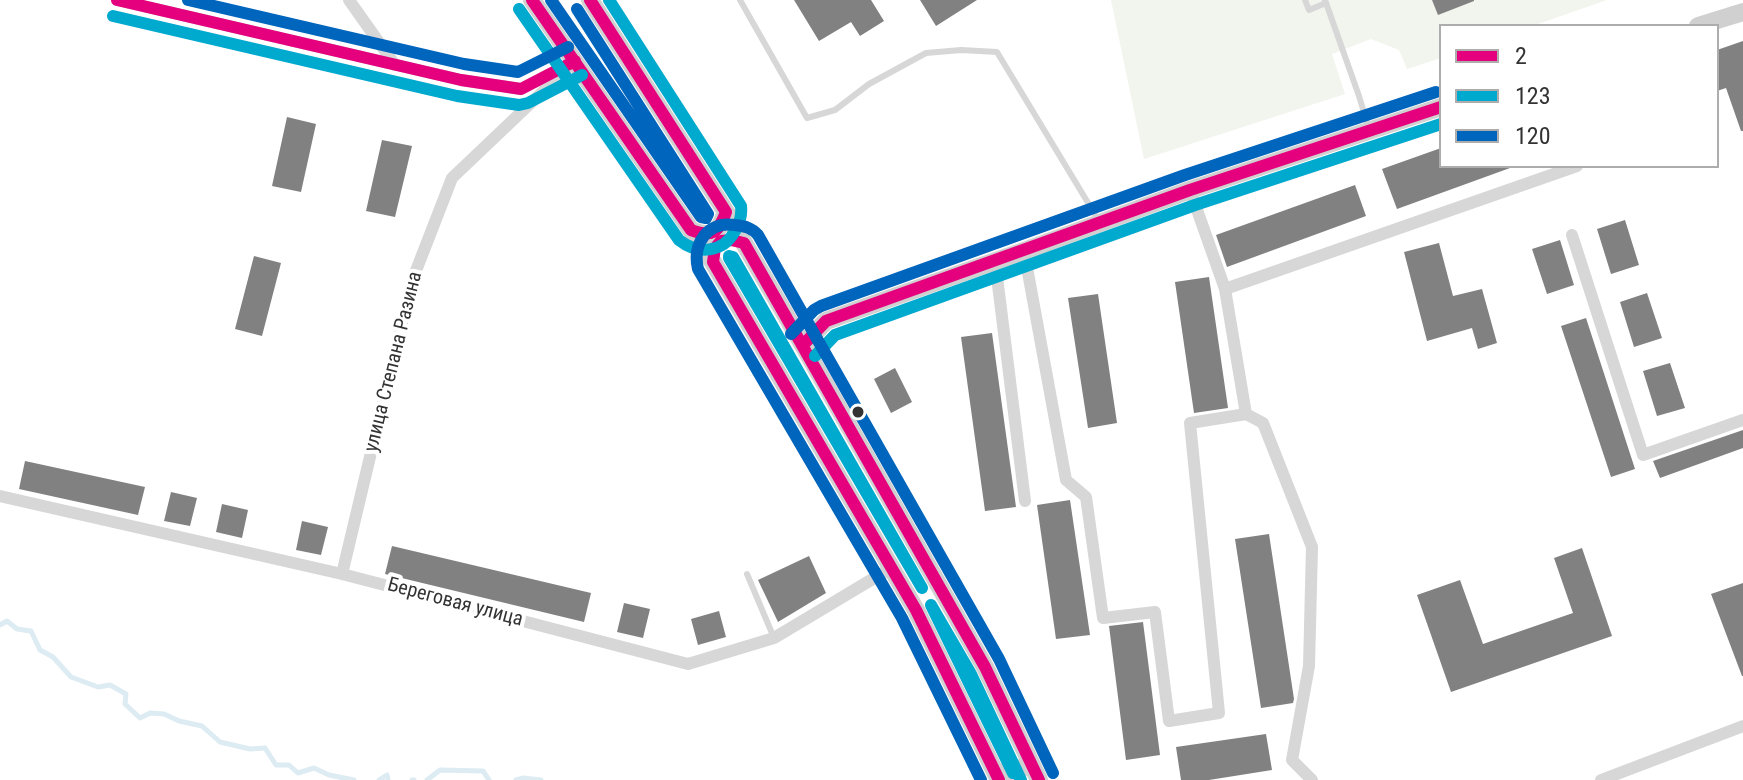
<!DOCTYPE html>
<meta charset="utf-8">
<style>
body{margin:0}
#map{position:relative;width:1743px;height:780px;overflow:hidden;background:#fff;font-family:"Roboto Condensed",sans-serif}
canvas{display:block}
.legend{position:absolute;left:1439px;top:24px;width:280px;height:144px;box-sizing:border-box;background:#fff;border:2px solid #adadad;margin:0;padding:10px 14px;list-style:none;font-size:24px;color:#333}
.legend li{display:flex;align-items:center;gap:16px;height:40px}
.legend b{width:40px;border:2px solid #adadad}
</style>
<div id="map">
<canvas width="1743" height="780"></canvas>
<ul class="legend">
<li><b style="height:10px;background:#e5007d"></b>2</li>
<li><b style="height:10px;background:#00a9ce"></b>123</li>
<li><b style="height:10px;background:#0065bd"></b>120</li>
</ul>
</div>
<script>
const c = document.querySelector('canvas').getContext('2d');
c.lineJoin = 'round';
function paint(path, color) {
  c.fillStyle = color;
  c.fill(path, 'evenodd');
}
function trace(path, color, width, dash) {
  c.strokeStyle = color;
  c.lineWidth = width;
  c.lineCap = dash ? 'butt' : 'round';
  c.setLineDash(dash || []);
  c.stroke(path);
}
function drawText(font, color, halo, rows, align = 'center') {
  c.font = font + ' "Roboto Condensed",sans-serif';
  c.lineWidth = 8;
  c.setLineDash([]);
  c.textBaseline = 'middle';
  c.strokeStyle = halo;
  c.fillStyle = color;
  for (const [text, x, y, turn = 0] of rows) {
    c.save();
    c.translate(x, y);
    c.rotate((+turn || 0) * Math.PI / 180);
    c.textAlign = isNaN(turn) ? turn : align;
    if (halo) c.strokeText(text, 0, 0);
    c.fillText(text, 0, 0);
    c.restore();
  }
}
const green = new Path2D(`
 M1111 0H1607L1532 26H1441V58L1407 69 1399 50 1371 39 1332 54 1345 94 1144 159Z`);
const stream = new Path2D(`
 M0 625 7 621 17 629 31 631 40 650 53 657 71 677 98 687 110 685 126 694 125 704 140 718 150 713 164 714 179 721 202 726 220 742 250 749 265 748 276 765H289L298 773 314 768 329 775 354 780
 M379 780 387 775 388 780
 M412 780H414
 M427 780 440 770 483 771 489 780
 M516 780 523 778 541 780`);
const building = new Path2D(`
 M794 0H871L884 21 860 36 851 22 819 41Z
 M920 0H977L936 26Z
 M1432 0H1474V1L1438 15Z
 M1743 41V131H1741L1726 88 1717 91V50Z
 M287 117 316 124 301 192 272 186Z
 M382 140 412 146 395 217 366 211Z
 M1441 148V166H1510V168L1397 209 1382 169Z
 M1355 185 1366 216 1227 267 1216 235Z
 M1625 220 1639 265 1611 274 1597 229Z
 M1560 240 1574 285 1547 294 1532 249Z
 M1439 243 1453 296 1482 289 1497 343 1478 349 1472 328 1427 341 1404 252Z
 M254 256 281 263 262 336 235 329Z
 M1209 277 1228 408 1194 413 1175 282Z
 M1647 293 1662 338 1634 347 1620 302Z
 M1098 294 1117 423 1088 428 1068 298Z
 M1586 318 1635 469 1611 477 1561 326Z
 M992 333 1016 507 985 511 961 337Z
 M1670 363 1685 408 1657 416 1643 371Z
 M895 368 912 402 891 413 874 379Z
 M1743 430V448L1660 478 1653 461Z
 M25 461 145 487 138 515 19 489Z
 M171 492 197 498 190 526 164 521Z
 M1070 500 1090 635 1056 639 1037 505Z
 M222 504 248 510 242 538 216 532Z
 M302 521 328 527 321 555 296 550Z
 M1269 534 1294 699 1293 703 1261 708 1235 539Z
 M392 546 591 593 584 622 385 574Z
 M1582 548 1612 636 1451 692 1417 595 1460 580 1483 644 1573 613 1554 558Z
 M809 556 826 593 778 622 758 580Z
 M1743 583V676H1742L1711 594Z
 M624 603 650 609 643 638 617 632Z
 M719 611 726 637 698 645 691 619Z
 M1143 622 1160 755 1126 760 1109 626Z
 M1266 734 1272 770 1209 780H1181L1176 747Z`);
const lane = new Path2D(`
 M740 0 807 118 835 110 869 84 926 53 961 50 997 52 1099 221
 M1305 0 1309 10 1326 3
 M1325 0 1359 96 1369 129
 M747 574 774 638`);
const street = new Path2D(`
 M117 0 461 80 521 89 563 67
 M349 0 395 65
 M1190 190 1225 289 1246 414 1263 423 1312 547 1309 666 1292 760 1312 780
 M1572 235 1643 455 1743 420
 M1024 251 1066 480 1086 497 1103 618 1155 612 1169 721 1219 713 1190 423 1246 414
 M995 261 1025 501
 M1225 289 1577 166
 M0 496 342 574 688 664 774 638 891 568
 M342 574 412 281 452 178 575 61
 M1601 780 1743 726`);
const secondary = new Path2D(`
 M532 0 713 262 916 610 999 780
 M590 0 726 212 803 345 985 667 1039 780
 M1698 26 1743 12
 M691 230C713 239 718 234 726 212
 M803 345 826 321 1024 251 1190 190 1441 107
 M995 772C1009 773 1016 774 1027 764L1028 757`);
const bus1 = new Path2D(`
 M117 0 461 80 521 89 575 61
 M532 0 691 230C713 238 718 233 726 212L590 0
 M803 345 826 321 1190 190 1441 107
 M999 780 916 610 713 262 715 248 721 241 731 240 744 243 985 667 1039 780`);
const bus2 = new Path2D(`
 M519 9 679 240C698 255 723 253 735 231 740 223 742 215 741 206L609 0
 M113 16 457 96 519 105 528 103 582 75
 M729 256 733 257 922 588 729 258Z
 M815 356 835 335 1195 205 1441 124
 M1013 773 931 605 971 674 1021 780`);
const bus3 = new Path2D(`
 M188 0 464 64 518 72 568 47
 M551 0 701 217 706 218 708 214 577 9
 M791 334 814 310 821 306 1185 175 1436 92
 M981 780 902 618 698 269C692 243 708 221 735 225 745 226 752 228 758 235L999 659 1053 773`);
const markers = [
 [858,412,7,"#333"]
];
const streetNames = [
 ["улица Степана Разина",394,362,-76],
 ["Береговая улица",455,603,15]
];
paint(green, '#f1f5ed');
trace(stream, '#ddebf3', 5);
paint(building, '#818181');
trace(lane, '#d7d7d7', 6);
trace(street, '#d7d7d7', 12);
trace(secondary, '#d0d0d0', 18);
trace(bus1, '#e5007d', 12);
trace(bus2, '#00a9ce', 12);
trace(bus3, '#0065bd', 12);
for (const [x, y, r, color] of markers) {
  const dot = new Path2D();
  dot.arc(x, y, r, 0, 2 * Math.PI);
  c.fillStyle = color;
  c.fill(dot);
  trace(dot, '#fff', 3);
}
drawText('20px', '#333', '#fff', streetNames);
</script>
